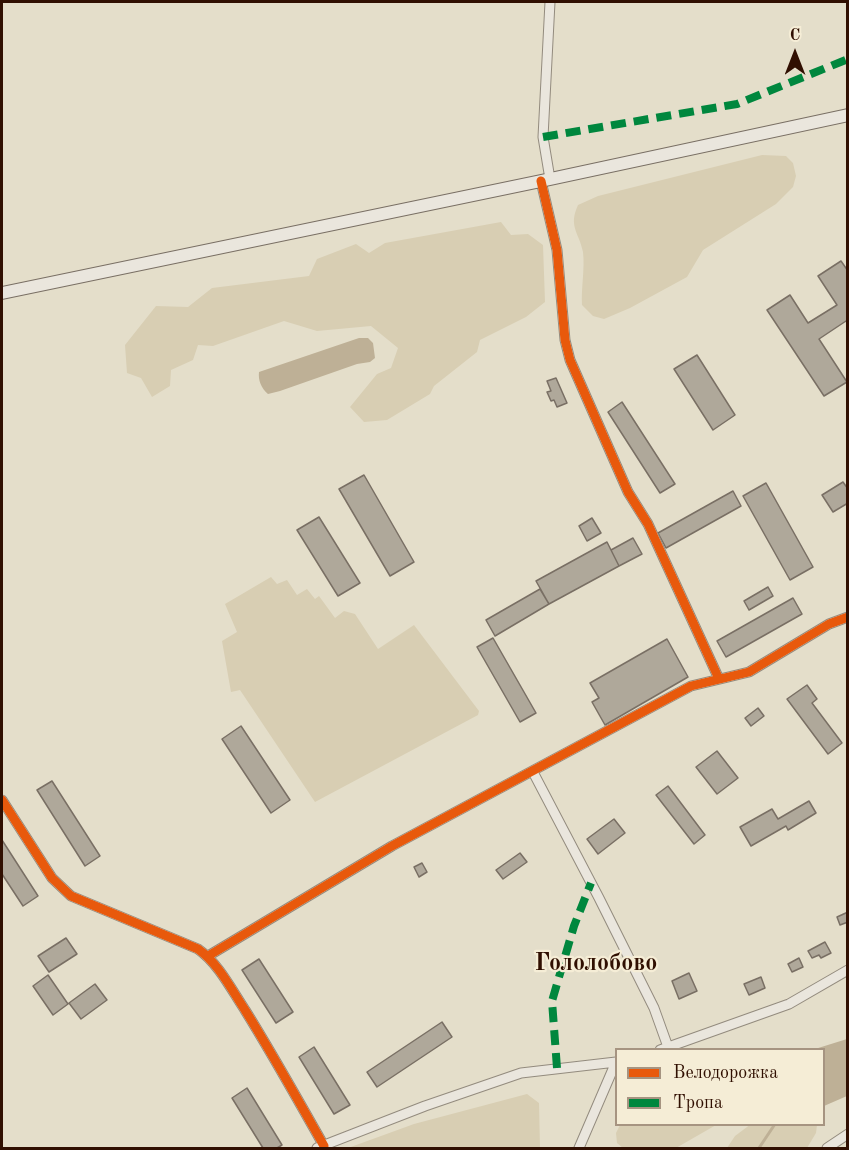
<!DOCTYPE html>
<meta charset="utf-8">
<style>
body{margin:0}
#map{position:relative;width:849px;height:1150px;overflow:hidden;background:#e4deca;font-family:"Old Standard TT",serif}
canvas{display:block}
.frame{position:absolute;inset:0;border:3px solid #300f01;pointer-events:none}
.legend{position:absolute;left:615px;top:1048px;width:210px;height:78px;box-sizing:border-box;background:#f5edd6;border:2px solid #a69481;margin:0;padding:8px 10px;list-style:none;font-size:18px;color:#300f01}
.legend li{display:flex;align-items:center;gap:12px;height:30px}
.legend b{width:30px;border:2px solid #a69481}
.north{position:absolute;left:765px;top:24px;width:60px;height:60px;-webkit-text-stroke:4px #f5edd6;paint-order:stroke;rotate:0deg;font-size:16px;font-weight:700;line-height:24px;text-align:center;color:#300f01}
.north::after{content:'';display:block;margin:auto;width:21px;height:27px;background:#300f01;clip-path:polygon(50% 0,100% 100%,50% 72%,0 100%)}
</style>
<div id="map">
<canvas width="849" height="1150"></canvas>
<div class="frame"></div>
<ul class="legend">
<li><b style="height:8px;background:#e8590c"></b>Велодорожка</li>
<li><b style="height:8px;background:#00873e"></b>Тропа</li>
</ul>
<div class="north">С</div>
</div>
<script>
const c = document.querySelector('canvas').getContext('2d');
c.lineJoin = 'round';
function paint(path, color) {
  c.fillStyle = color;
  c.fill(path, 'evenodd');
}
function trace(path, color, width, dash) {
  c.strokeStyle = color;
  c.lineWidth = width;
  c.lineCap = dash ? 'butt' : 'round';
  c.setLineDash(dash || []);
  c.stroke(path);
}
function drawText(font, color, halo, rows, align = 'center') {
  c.font = font + ' "Old Standard TT",serif';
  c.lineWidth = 4.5;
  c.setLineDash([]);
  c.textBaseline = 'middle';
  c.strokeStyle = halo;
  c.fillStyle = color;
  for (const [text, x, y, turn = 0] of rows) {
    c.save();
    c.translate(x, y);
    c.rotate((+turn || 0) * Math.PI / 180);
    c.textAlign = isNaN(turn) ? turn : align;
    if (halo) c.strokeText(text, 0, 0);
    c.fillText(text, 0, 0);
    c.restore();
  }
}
const green = new Path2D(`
 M762 155 786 156 793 163 796 176 793 187 776 204 703 250 687 277 630 308 604 319 593 316 582 305C581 288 585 269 583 252 579 232 568 227 578 205L598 196Z
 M501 222 511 235 528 234 543 245 545 302 526 317 480 340 477 352 434 386 430 394 387 420 364 422 350 407 377 374 391 368 398 348 371 326 317 331 284 321 213 346 198 345 193 360 171 370 170 386 152 397 141 378 127 373 125 345 156 306 188 307 212 288 309 276 317 259 356 244 369 253 385 243Z
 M271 577 277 584 287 580 297 595 307 589 315 599 319 596 335 618 344 611 355 614 378 649 414 625 479 711 478 715 315 802 240 690 231 692 222 641 237 632 225 604Z
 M527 1094 539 1103 540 1148H348L414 1124Z
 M751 1124H817V1125L816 1133 807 1148H727L735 1136Z
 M620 1125V1124L716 1125 676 1148H623L617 1143 616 1133Z`);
const water = new Path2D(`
 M359 338H368L373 343 375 358 370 362 357 364 280 391 268 394C261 388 258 380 259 372Z
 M847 1039V1096L824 1106V1050L815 1049Z`);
const stream = new Path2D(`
 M759 1148 775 1124`);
const building = new Path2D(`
 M841 261 848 271V324L846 321 819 339 847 382 824 396 767 310 790 295 808 323 837 305 818 276Z
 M697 355 735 415 713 430 674 369Z
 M556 378 567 403 557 407 554 400 551 401 547 392 551 391 547 381Z
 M622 402 675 484 660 493 608 412Z
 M364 475 414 562 390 576 339 489Z
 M843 482 848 489V503L833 512 822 495Z
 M766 483 813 567 790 580 743 496Z
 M733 491 741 506 666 548 658 533Z
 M319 517 360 583 338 596 297 530Z
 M592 518 601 533 587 541 579 526Z
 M633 538 642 554 619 566 611 550Z
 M607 542 619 566 549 604 536 581Z
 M768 587 773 596 749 610 744 601Z
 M540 589 549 604 495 636 486 620Z
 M793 598 802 614 726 657 717 641Z
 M493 638 536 713 520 722 477 647Z
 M667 639 688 677 605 725 592 702 599 698 590 683Z
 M807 685 817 699 812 703 842 743 828 754 787 699Z
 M758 708 764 716 751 726 745 718Z
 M241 726 290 800 271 813 222 739Z
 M717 751 738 778 717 794 696 767Z
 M52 781 100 856 85 866 37 790Z
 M668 786 705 835 694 844 656 795Z
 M809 801 816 813 788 830 786 826 751 846 740 827 772 809 778 819Z
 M614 819 625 833 598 854 587 839Z
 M2 840 38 896 23 906 2 874Z
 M520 853 527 862 503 879 496 870Z
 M422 863 427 872 419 877 414 867Z
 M848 912V922L840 925 837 917Z
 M66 938 77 954 49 972 38 956Z
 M825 942 831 953 821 958 819 955 812 958 808 951Z
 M799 958 803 967 792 972 788 964Z
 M259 959 293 1012 276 1023 242 970Z
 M689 973 697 991 679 999 672 981Z
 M48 975 68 1004 53 1015 33 986Z
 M761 977 765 988 749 995 744 984Z
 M95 984 107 1000 81 1019 69 1003Z
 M442 1022 452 1037 377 1087 367 1072Z
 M314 1047 350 1105 334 1114 299 1057Z
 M247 1088 282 1145 277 1148H263L232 1098Z`);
const street = new Path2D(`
 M550 2 543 137 550 179
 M541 181 557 250 565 340 570 360 628 492 648 524 719 679
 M533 772 599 898 654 1008 668 1047
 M2 800 52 878 71 896 198 949C219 964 231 989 245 1010 273 1055 298 1100 324 1146
 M208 956 392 846 691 686 749 672 829 624 848 617
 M660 1050 789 1004 848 970
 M317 1148 425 1106 521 1073 616 1062
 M579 1148 616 1062
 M827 1148 848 1134`);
const secondary = new Path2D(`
 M2 293 541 181 848 115`);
const quiet = new Path2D(`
 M543 137 737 104 848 59
 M557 1068 552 1001 574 926 591 883`);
const cycleway = new Path2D(`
 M541 181 557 250 565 340 570 360 628 492 648 524 719 679
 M2 800 52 878 71 896 198 949C219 964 231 989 245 1010 273 1055 298 1100 324 1146
 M208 956 392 846 691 686 749 672 829 624 848 617`);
const quarterNames = [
 ["Гололобово",596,964]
];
paint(green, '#d8ceb3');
paint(water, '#beb096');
trace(stream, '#beb096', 3);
paint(building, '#afa89a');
trace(building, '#796f64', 1.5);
trace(street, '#938b7e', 11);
trace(secondary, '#796f64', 14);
trace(street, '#eae6dd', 9);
trace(secondary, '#eae6dd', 12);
trace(quiet, '#00873e', 8, [15, 8]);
trace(cycleway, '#e8590c', 9);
drawText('bold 24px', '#300f01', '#f5edd6', quarterNames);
</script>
